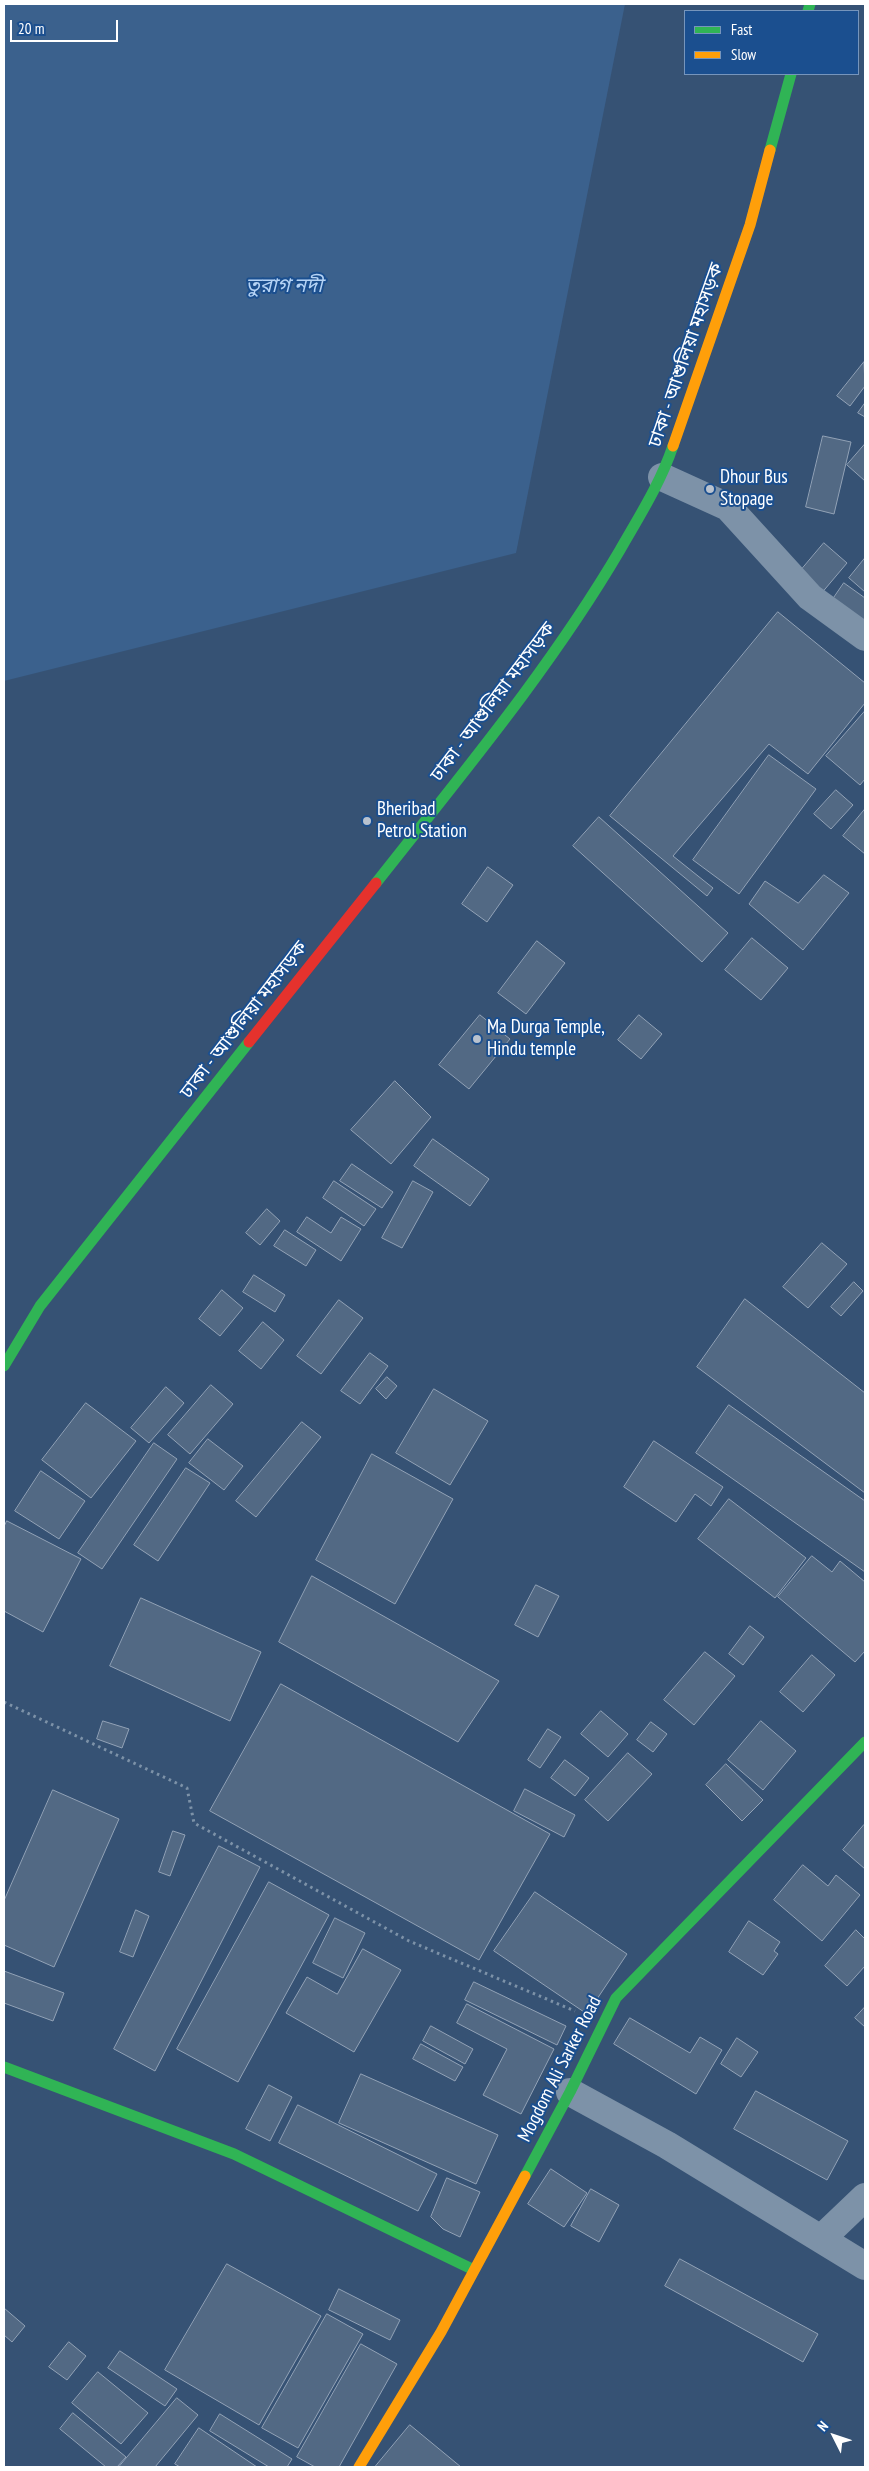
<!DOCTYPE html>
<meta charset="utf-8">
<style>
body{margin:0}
#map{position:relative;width:869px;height:2471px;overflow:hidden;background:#365274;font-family:"PT Sans Narrow",sans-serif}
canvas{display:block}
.frame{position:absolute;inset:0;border:5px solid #fff;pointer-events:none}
.legend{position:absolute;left:684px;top:10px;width:175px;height:65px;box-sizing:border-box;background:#1b4f8f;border:1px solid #7695bc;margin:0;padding:6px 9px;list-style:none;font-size:15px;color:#fff}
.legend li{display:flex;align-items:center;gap:10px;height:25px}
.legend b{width:25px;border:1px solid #7695bc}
.north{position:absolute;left:809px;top:2411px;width:50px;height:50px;-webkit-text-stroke:4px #1b4f8f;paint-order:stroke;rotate:311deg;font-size:14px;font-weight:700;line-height:20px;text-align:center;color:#fff}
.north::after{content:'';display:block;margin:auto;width:18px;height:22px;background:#fff;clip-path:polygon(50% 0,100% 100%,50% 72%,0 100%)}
.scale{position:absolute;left:10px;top:20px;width:108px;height:22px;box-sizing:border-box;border:2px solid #fff;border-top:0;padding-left:6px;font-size:15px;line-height:18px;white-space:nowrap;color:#fff;-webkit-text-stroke:4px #1b4f8f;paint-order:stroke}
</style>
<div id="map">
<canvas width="869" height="2471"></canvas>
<div class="frame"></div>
<ul class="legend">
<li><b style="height:6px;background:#30b455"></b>Fast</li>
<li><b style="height:6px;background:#ff9f0a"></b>Slow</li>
</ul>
<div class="north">N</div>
<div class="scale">20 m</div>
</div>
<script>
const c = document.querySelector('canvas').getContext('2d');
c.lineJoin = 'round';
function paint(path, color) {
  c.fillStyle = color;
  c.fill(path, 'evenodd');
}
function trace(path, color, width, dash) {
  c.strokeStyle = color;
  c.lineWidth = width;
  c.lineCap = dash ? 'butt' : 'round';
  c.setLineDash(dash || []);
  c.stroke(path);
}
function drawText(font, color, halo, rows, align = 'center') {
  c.font = font + ' "PT Sans Narrow","Noto Sans Bengali",sans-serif';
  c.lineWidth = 4;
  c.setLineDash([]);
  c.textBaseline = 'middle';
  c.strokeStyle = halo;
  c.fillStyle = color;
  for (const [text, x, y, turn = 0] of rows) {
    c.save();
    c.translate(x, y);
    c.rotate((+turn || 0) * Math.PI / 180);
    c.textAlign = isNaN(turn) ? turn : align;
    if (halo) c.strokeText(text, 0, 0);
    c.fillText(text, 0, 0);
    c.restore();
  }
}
const water = new Path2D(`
 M4 4H625L516 553 4 681Z`);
const building = new Path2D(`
 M864 362 865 386 850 406 837 396Z
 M865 403V417L858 413Z
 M823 436 851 442 834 514 806 507Z
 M865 444V481L847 465Z
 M824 543 847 563 820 595 797 575Z
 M865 558V592L849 578Z
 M844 583 865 598V618L861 624 831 602Z
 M778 612 865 683V703L808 774 769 744 673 856 713 888 707 896 610 816Z
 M865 711V779L860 785 826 756Z
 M769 755 816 789 739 894 693 860Z
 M836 790 853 805 831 829 814 814Z
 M865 809V854L843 836Z
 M599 817 728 933 702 962 573 846Z
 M488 867 513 885 487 922 462 904Z
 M824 875 849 893 803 950 749 904 765 881 798 903Z
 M752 938 788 968 761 1000 725 970Z
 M537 941 565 963 526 1014 498 993Z
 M480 1015 510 1039 469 1089 439 1065Z
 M639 1015 662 1034 641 1059 618 1040Z
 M395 1081 431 1117 391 1164 351 1130Z
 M433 1139 489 1179 470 1206 414 1166Z
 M352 1164 393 1192 382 1208 340 1181Z
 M334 1181 376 1209 364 1226 323 1198Z
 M413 1181 433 1192 402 1248 382 1238Z
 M267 1209 280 1221 260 1245 246 1233Z
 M307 1217 331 1233 341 1217 361 1229 341 1261 297 1232Z
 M285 1230 316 1250 306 1266 274 1246Z
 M822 1243 847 1264 808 1308 783 1287Z
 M254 1275 285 1295 275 1312 243 1292Z
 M854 1282 863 1291 841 1316 831 1307Z
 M222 1290 243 1308 220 1336 199 1319Z
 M745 1299 865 1393V1493L697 1367Z
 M339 1300 363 1318 321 1374 297 1356Z
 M263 1322 284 1340 261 1369 239 1351Z
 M370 1353 388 1366 360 1404 341 1391Z
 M387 1377 397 1386 386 1399 376 1389Z
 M211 1385 233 1404 190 1454 168 1435Z
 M166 1387 184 1403 149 1443 131 1428Z
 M434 1389 488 1421 450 1485 396 1453Z
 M86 1403 136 1441 91 1498 42 1460Z
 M729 1405 865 1501V1572L696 1453Z
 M302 1422 321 1437 256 1517 236 1501Z
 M208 1439 243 1466 224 1490 189 1463Z
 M654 1441 723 1487 711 1506 695 1494 676 1522 624 1487Z
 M154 1443 177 1459 102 1569 78 1553Z
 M372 1454 453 1499 395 1604 316 1560Z
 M186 1468 210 1483 158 1561 134 1545Z
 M41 1471 85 1501 59 1539 15 1511Z
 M729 1499 806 1558 775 1598 698 1539Z
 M7 1521 81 1559 43 1632 4 1611V1527Z
 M812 1556 832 1572 840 1561 865 1582V1651L855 1662 778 1597Z
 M312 1576 499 1681 458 1742 279 1642Z
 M536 1585 559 1596 538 1637 515 1625Z
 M141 1598 261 1652 230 1721 110 1666Z
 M750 1626 764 1637 743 1665 729 1654Z
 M705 1652 735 1676 694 1725 664 1700Z
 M812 1655 835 1675 803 1712 780 1692Z
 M281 1684 550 1834 479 1960 210 1811Z
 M601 1711 628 1734 608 1757 581 1734Z
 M103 1721 129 1729 122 1748 97 1739Z
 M761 1721 796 1751 763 1790 728 1760Z
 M651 1722 667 1734 653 1752 637 1740Z
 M548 1729 561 1737 540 1768 528 1760Z
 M628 1753 652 1774 608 1821 585 1800Z
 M565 1760 589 1778 575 1796 551 1778Z
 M726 1764 763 1800 742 1821 706 1785Z
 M525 1789 575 1815 564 1837 514 1811Z
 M53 1790 119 1819 54 1967 4 1945V1901Z
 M864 1825 865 1826V1869L843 1850Z
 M173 1831 185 1835 170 1876 159 1872Z
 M219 1846 260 1867 155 2071 114 2049Z
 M803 1865 828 1886 836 1875 860 1895 822 1941 774 1900Z
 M269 1882 329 1915 238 2082 177 2049Z
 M535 1892 627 1954 587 2014 494 1951Z
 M136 1910 149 1916 133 1957 120 1952Z
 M335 1918 365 1933 343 1978 313 1963Z
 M749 1921 780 1942 774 1951 778 1954 763 1975 729 1952Z
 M856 1930 865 1939V1966L847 1986 825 1966Z
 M363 1949 401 1970 354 2052 286 2013 307 1977 337 1994Z
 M4 1971 64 1993 53 2021 4 2003Z
 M474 1982 566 2026 557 2045 465 2000Z
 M467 2004 554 2049 521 2114 483 2095 507 2049 457 2023Z
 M865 2007V2027L855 2018Z
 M630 2018 690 2053 700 2037 722 2050 696 2094 614 2044Z
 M431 2026 473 2049 465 2064 423 2041Z
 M737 2038 758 2052 741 2077 721 2064Z
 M421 2044 463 2067 455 2081 413 2059Z
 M361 2074 498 2135 476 2184 339 2123Z
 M269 2085 292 2097 270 2141 246 2129Z
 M756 2091 848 2141 827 2180 734 2129Z
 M298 2105 437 2174 418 2211 279 2143Z
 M551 2169 587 2193 564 2227 528 2204Z
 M447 2178 480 2192 460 2237 443 2229 431 2217Z
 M591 2189 619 2205 599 2242 571 2226Z
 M680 2259 818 2334 803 2362 665 2286Z
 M227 2264 321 2316 259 2425 165 2370Z
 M339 2289 400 2320 390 2340 329 2310Z
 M4 2308 25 2326 12 2342 4 2335Z
 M327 2314 363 2334 298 2448 262 2428Z
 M69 2342 86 2356 67 2380 49 2367Z
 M361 2344 397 2364 339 2467H315L297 2457Z
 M120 2351 177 2389 165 2406 108 2368Z
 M98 2372 148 2413 121 2444 72 2403Z
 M177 2398 198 2415 155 2467H119Z
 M73 2413 126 2457 117 2467H106L60 2429Z
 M220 2414 292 2459 287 2467H269L210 2431Z
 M410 2425 461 2467H375Z
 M199 2428 257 2467H180L175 2464Z`);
const path = new Path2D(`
 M4 1702 187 1788 194 1823 409 1941 575 2011`);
const street = new Path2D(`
 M662 477 728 507 810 597 865 637
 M570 2092 667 2145 865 2266
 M822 2238 865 2197`);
const fast = new Path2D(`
 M808 11 810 4
 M770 150 791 74
 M376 883C461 775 550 669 620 550 640 515 660 484 673 446
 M4 1366 40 1306 249 1042
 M4 2067 234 2154 474 2270
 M525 2176 570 2092 616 1998 865 1742`);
const slow = new Path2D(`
 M673 446 750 225 770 150
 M359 2467 441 2332 525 2176`);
const jam = new Path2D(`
 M249 1042 376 883`);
const markers = [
 [710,489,5,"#b9c2ce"],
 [367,821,5,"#b9c2ce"],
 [477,1039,5,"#b9c2ce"]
];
const streetNames = [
 ["ঢাকা - আশুলিয়া মহাসড়ক",686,355,-71],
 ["ঢাকা - আশুলিয়া মহাসড়ক",493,702,-53],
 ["ঢাকা - আশুলিয়া মহাসড়ক",244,1020,-52],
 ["Mogdom Ali Sarker Road",560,2069,-63]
];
const poiNames = [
 ["Dhour Bus",720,478],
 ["Stopage",720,500],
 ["Bheribad",377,810],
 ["Petrol Station",377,832],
 ["Ma Durga Temple,",487,1028],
 ["Hindu temple",487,1050]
];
const waterNames = [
 ["তুরাগ নদী",284,286]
];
paint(water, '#3b618d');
paint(building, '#526984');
trace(building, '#92a2b6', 1);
trace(path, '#7d92a8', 3, [2.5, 4]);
trace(street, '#7d92a8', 28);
trace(fast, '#30b455', 11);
trace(slow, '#ff9f0a', 11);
trace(jam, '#e5322d', 11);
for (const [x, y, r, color] of markers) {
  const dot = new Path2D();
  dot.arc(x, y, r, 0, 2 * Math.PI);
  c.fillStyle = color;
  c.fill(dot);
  trace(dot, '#1b4f8f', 2);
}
drawText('19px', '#fff', '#1b4f8f', streetNames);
drawText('19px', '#fff', '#1b4f8f', poiNames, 'left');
drawText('italic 20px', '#b5d3f5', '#1b4f8f', waterNames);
</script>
